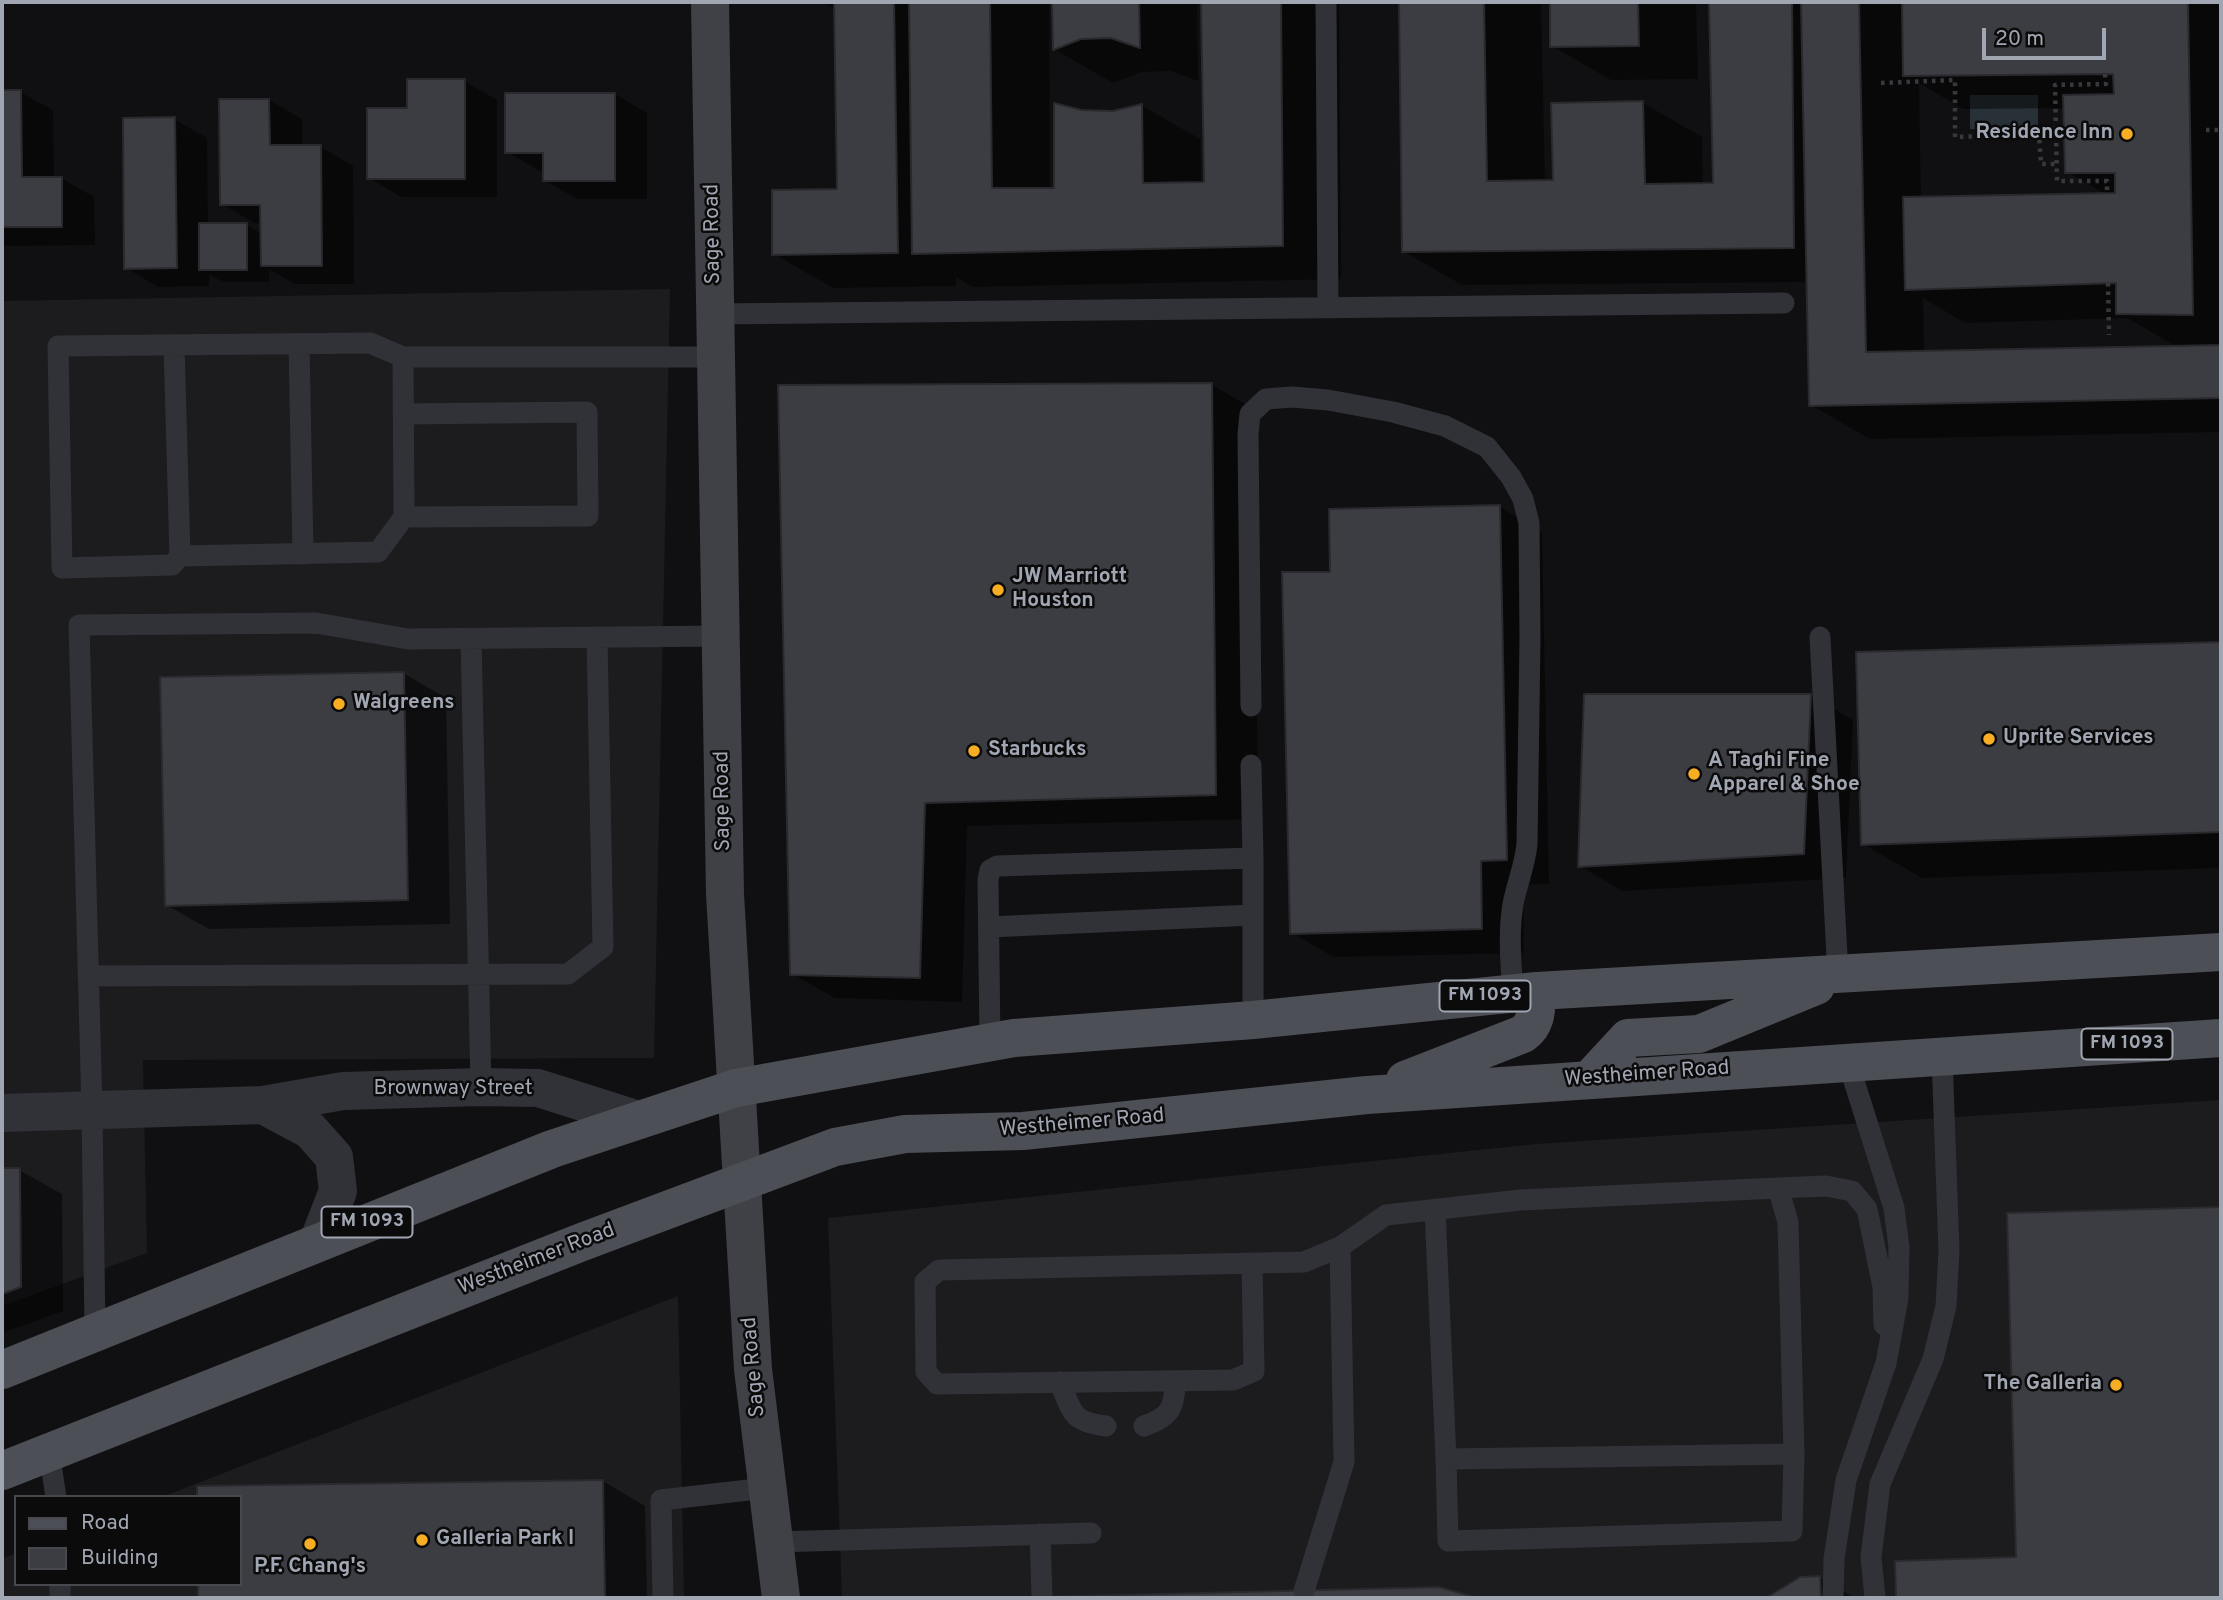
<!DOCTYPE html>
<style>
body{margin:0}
#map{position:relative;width:2223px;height:1600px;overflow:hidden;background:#101012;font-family:Overpass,sans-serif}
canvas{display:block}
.frame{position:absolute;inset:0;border:4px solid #a1a6b3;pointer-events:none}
.legend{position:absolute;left:14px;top:1495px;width:228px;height:91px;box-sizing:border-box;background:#0b0b0c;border:2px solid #47494f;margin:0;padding:9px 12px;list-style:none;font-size:21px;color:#a1a6b3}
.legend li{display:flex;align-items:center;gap:14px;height:35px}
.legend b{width:35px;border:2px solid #47494f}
.scale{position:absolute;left:1982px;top:28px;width:124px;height:32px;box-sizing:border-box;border:4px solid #a1a6b3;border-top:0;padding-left:9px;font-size:21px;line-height:24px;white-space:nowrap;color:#a1a6b3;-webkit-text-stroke:5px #0b0b0c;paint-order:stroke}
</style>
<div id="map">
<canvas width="2223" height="1600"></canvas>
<div class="frame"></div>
<ul class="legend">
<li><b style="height:9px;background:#4d4f56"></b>Road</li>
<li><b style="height:19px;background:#3c3d42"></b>Building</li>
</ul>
<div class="scale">20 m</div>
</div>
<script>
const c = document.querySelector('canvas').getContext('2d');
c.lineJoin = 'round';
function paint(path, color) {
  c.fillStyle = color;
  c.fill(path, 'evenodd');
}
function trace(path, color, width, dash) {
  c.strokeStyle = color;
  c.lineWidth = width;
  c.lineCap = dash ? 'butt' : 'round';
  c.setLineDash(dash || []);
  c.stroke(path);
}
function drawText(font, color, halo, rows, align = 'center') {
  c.font = font + ' Overpass,sans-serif';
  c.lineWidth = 5;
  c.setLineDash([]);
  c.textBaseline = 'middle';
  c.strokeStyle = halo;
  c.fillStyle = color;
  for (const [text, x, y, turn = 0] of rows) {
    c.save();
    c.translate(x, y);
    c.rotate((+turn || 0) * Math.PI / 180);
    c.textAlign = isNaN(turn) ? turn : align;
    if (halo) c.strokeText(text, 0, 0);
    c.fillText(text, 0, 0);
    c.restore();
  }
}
const built = new Path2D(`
 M670 289 654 1058 143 1060 147 1253 2 1306V301Z
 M2221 1100V1598H842L828 1218 1536 1144Z
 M678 1296 684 1598H2V1559L16 1553V1584H240V1497H162Z`);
const water = new Path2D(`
 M1970 95H2038V129H1970Z`);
const shadow = new Path2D(`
 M820 2H1049L1050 189H1056L1081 112 1113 113 1141 105 1200 139 1201 184H1205L1203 3H1197L1198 81 1171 71 1141 72 1113 83 1054 49V2H1339L1341 279 973 287 956 277V286L833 288 774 254 839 191 836 9Z
 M1401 2H1541L1545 182H1555L1643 103 1702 137 1703 185H1714L1711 2H2221V432L1870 439 1811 405 1809 282 1462 285 1403 251ZM1919 83 1963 109 2065 108 2066 171 2107 195 1921 199ZM1923 298 1965 323 2127 318 2179 348 1924 353Z
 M1551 2H1696L1698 79 1611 80 1552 46Z
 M464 81 497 100V197H401L369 178 409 110Z
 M2 92H20L53 110 54 179 61 178 94 197 95 245 2 246Z
 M615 94 647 113V199H577L544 180V171H540L507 152Z
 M269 100 302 119V147H321L353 166 354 284H295L269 269V282H223L209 274V286L158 287 126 268 174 119 207 138 208 225H247L262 234V223H254L222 204Z
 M1212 385 1254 409 1258 819 967 826 962 1002 835 998 792 974Z
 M1500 507 1542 532 1549 884 1523 885 1524 953 1334 957 1292 933 1332 573Z
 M2221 644V868L1922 878 1863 844 1858 654Z
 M403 673 446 698 450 924 209 929 166 905Z
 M1810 695 1853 720 1846 878 1622 891 1580 866Z
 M2 1170H19L62 1194 63 1311 2 1333Z
 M2221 1209V1598H1898L1897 1563 2018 1559 2009 1215Z
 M603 1481 645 1506 647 1598H200V1584H240V1497Z
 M1800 1578H1820L1855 1598H1769Z
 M1439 1589 1471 1598H1028Z`);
const building = new Path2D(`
 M834 2H894L898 253 772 255V190L837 189Z
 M909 2H990L992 188H1054V103L1081 110 1113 111 1142 104 1143 183 1204 182 1201 2H1281L1283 246 912 254Z
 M1052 2H1139L1140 48 1111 38 1081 39 1053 50Z
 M1399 2H1484L1487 181 1553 180 1551 103 1643 101 1645 184 1713 183 1709 2H1792L1794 248 1402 252Z
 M1550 2H1638L1639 46 1550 47Z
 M1801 2H1859L1866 352 2221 345V398L1809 406Z
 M1902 2H2188L2193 315 2116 314V283L1905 290 1903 197 2115 193V173H2065L2063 95 2114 94 2113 74 1903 76Z
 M407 79H465V179H367V108H407Z
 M2 90H21L22 177H62V227H2Z
 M505 93H615V181H543V153H505Z
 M219 99H269L270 145H321L322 266H261L260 205H220Z
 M175 117 177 268 124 269 123 118Z
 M199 223H247V270H199Z
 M1212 383 1216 795 925 803 920 978 790 975 778 385Z
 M1500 505 1507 860 1481 861 1482 929 1290 934 1282 572H1330L1329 509Z
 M2221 642V832L1861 845 1856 652Z
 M404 672 408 900 165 906 160 677Z
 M1584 694H1811L1804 854 1578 867Z
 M2 1168H20L21 1287 2 1294Z
 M2221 1207V1598H1896L1895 1561 2016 1557 2007 1213Z
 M603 1480 605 1598H198V1584H240V1497H197V1486Z
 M1820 1576 1821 1598H1766L1800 1577Z
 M1439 1587 1477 1598H963L1042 1597Z`);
const path = new Path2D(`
 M2105 74 2106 84 2055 85 2057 181H2107V193
 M1881 83 1955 80V137L2039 134 2041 164H2056
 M2206 130H2221
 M2108 283 2109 335`);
const service = new Path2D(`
 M1326 2 1328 308
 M716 314 1784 303
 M299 344 303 554
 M174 345 180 556
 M403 357 404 517
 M403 414 587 412 588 516 404 517 378 552 180 556 172 565 62 568 58 346 370 343 403 357H716
 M1820 637 1838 975
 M471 639 481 1087
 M1251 706 1248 435 1250 414 1266 399 1292 397 1328 400 1393 412 1445 426 1487 447 1511 477 1523 499 1529 523 1530 639 1527 844C1525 865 1517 884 1513 904 1508 934 1511 964 1513 994
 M1251 765 1253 858
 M989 927 1253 915
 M88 976 568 974 603 947 597 637
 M990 1042 988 880 990 870 997 866 1253 858V1020
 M1778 1188 1826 1186 1852 1191 1867 1209 1883 1287 1884 1325
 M1435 1209 1446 1459 1794 1454
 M1252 1264 1254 1371 1233 1380 937 1384 926 1372 925 1282 939 1270 1304 1262 1340 1247 1386 1215 1520 1200 1778 1188 1788 1222 1794 1454 1792 1531 1448 1541 1446 1459
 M95 1332 92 1110 79 625 316 623 408 639 721 636
 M1060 1382C1072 1412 1071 1422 1106 1426
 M1144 1426C1170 1417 1175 1408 1175 1381
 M49 1452 56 1497
 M1040 1534 1042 1597
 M774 1542 1091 1533
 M60 1584V1598
 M1304 1591 1344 1462 1340 1247
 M663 1598 661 1500 766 1488
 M1833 1598 1834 1559 1846 1480 1886 1363 1898 1298 1899 1247 1894 1208 1848 1062
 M1875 1598 1871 1557 1880 1484 1933 1359 1946 1306 1949 1251 1942 1056`);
const minor = new Path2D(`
 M263 1105 310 1130 334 1157 338 1191 318 1242
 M2 1113 263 1105 343 1091 481 1087 538 1088 639 1120`);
const secondary = new Path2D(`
 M710 2 725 894 753 1369 781 1598`);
const primary = new Path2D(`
 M1591 1078 1628 1038 1699 1034 1816 986
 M1405 1080 1523 1034C1538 1023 1536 1008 1537 991
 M2 1370 552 1149 736 1088 1014 1038 1253 1020 1537 991 2221 952
 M2 1471 582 1242 835 1147 905 1134 1023 1131 1367 1095 2221 1038`);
const markers = [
 [2127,134,7,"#f8ae22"],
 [998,590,7,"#f8ae22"],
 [339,704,7,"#f8ae22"],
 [1989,739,7,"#f8ae22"],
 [974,751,7,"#f8ae22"],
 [1694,774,7,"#f8ae22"],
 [2116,1385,7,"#f8ae22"],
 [422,1540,7,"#f8ae22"],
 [310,1544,7,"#f8ae22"]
];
const shields = [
 [1485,996,91],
 [2127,1044,91],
 [367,1222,91]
];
const shieldNames = [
 ["FM 1093",1485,996],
 ["FM 1093",2127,1044],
 ["FM 1093",367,1222]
];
const poiNames = [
 ["Residence Inn",2113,134,"right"],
 ["JW Marriott",1012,578],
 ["Houston",1012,602],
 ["Walgreens",353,704],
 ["Uprite Services",2003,739],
 ["Starbucks",988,751],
 ["A Taghi Fine",1708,762],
 ["Apparel & Shoe",1708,786],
 ["The Galleria",2102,1385,"right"],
 ["Galleria Park I",436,1540],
 ["P.F. Chang's",310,1568,"center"]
];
const streetNames = [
 ["Sage Road",714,234,-91],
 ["Sage Road",724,801,-91],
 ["Westheimer Road",1647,1075,-4],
 ["Brownway Street",453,1090],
 ["Westheimer Road",1082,1124,-5],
 ["Westheimer Road",537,1260,-21],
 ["Sage Road",755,1367,-95]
];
paint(built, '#1c1c1f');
paint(water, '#283137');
paint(shadow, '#0007');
paint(building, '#3c3d42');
trace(building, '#2a2a2e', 2);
trace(path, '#37393e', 4.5, [3.5, 5]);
trace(service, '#313237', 21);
trace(minor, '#313237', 38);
trace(secondary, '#3f4147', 38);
trace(primary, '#4d4f56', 38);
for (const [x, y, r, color] of markers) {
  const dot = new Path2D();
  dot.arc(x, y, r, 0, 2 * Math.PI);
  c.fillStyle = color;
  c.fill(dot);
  trace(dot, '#0b0b0c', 2.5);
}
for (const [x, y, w] of shields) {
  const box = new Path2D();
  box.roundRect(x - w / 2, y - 15.5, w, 31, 5);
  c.fillStyle = '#0b0b0c';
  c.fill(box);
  trace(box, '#a1a6b3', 2);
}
drawText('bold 19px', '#a1a6b3', null, shieldNames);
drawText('bold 21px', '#a1a6b3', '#0b0b0c', poiNames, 'left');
drawText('21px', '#a1a6b3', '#0b0b0c', streetNames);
</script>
